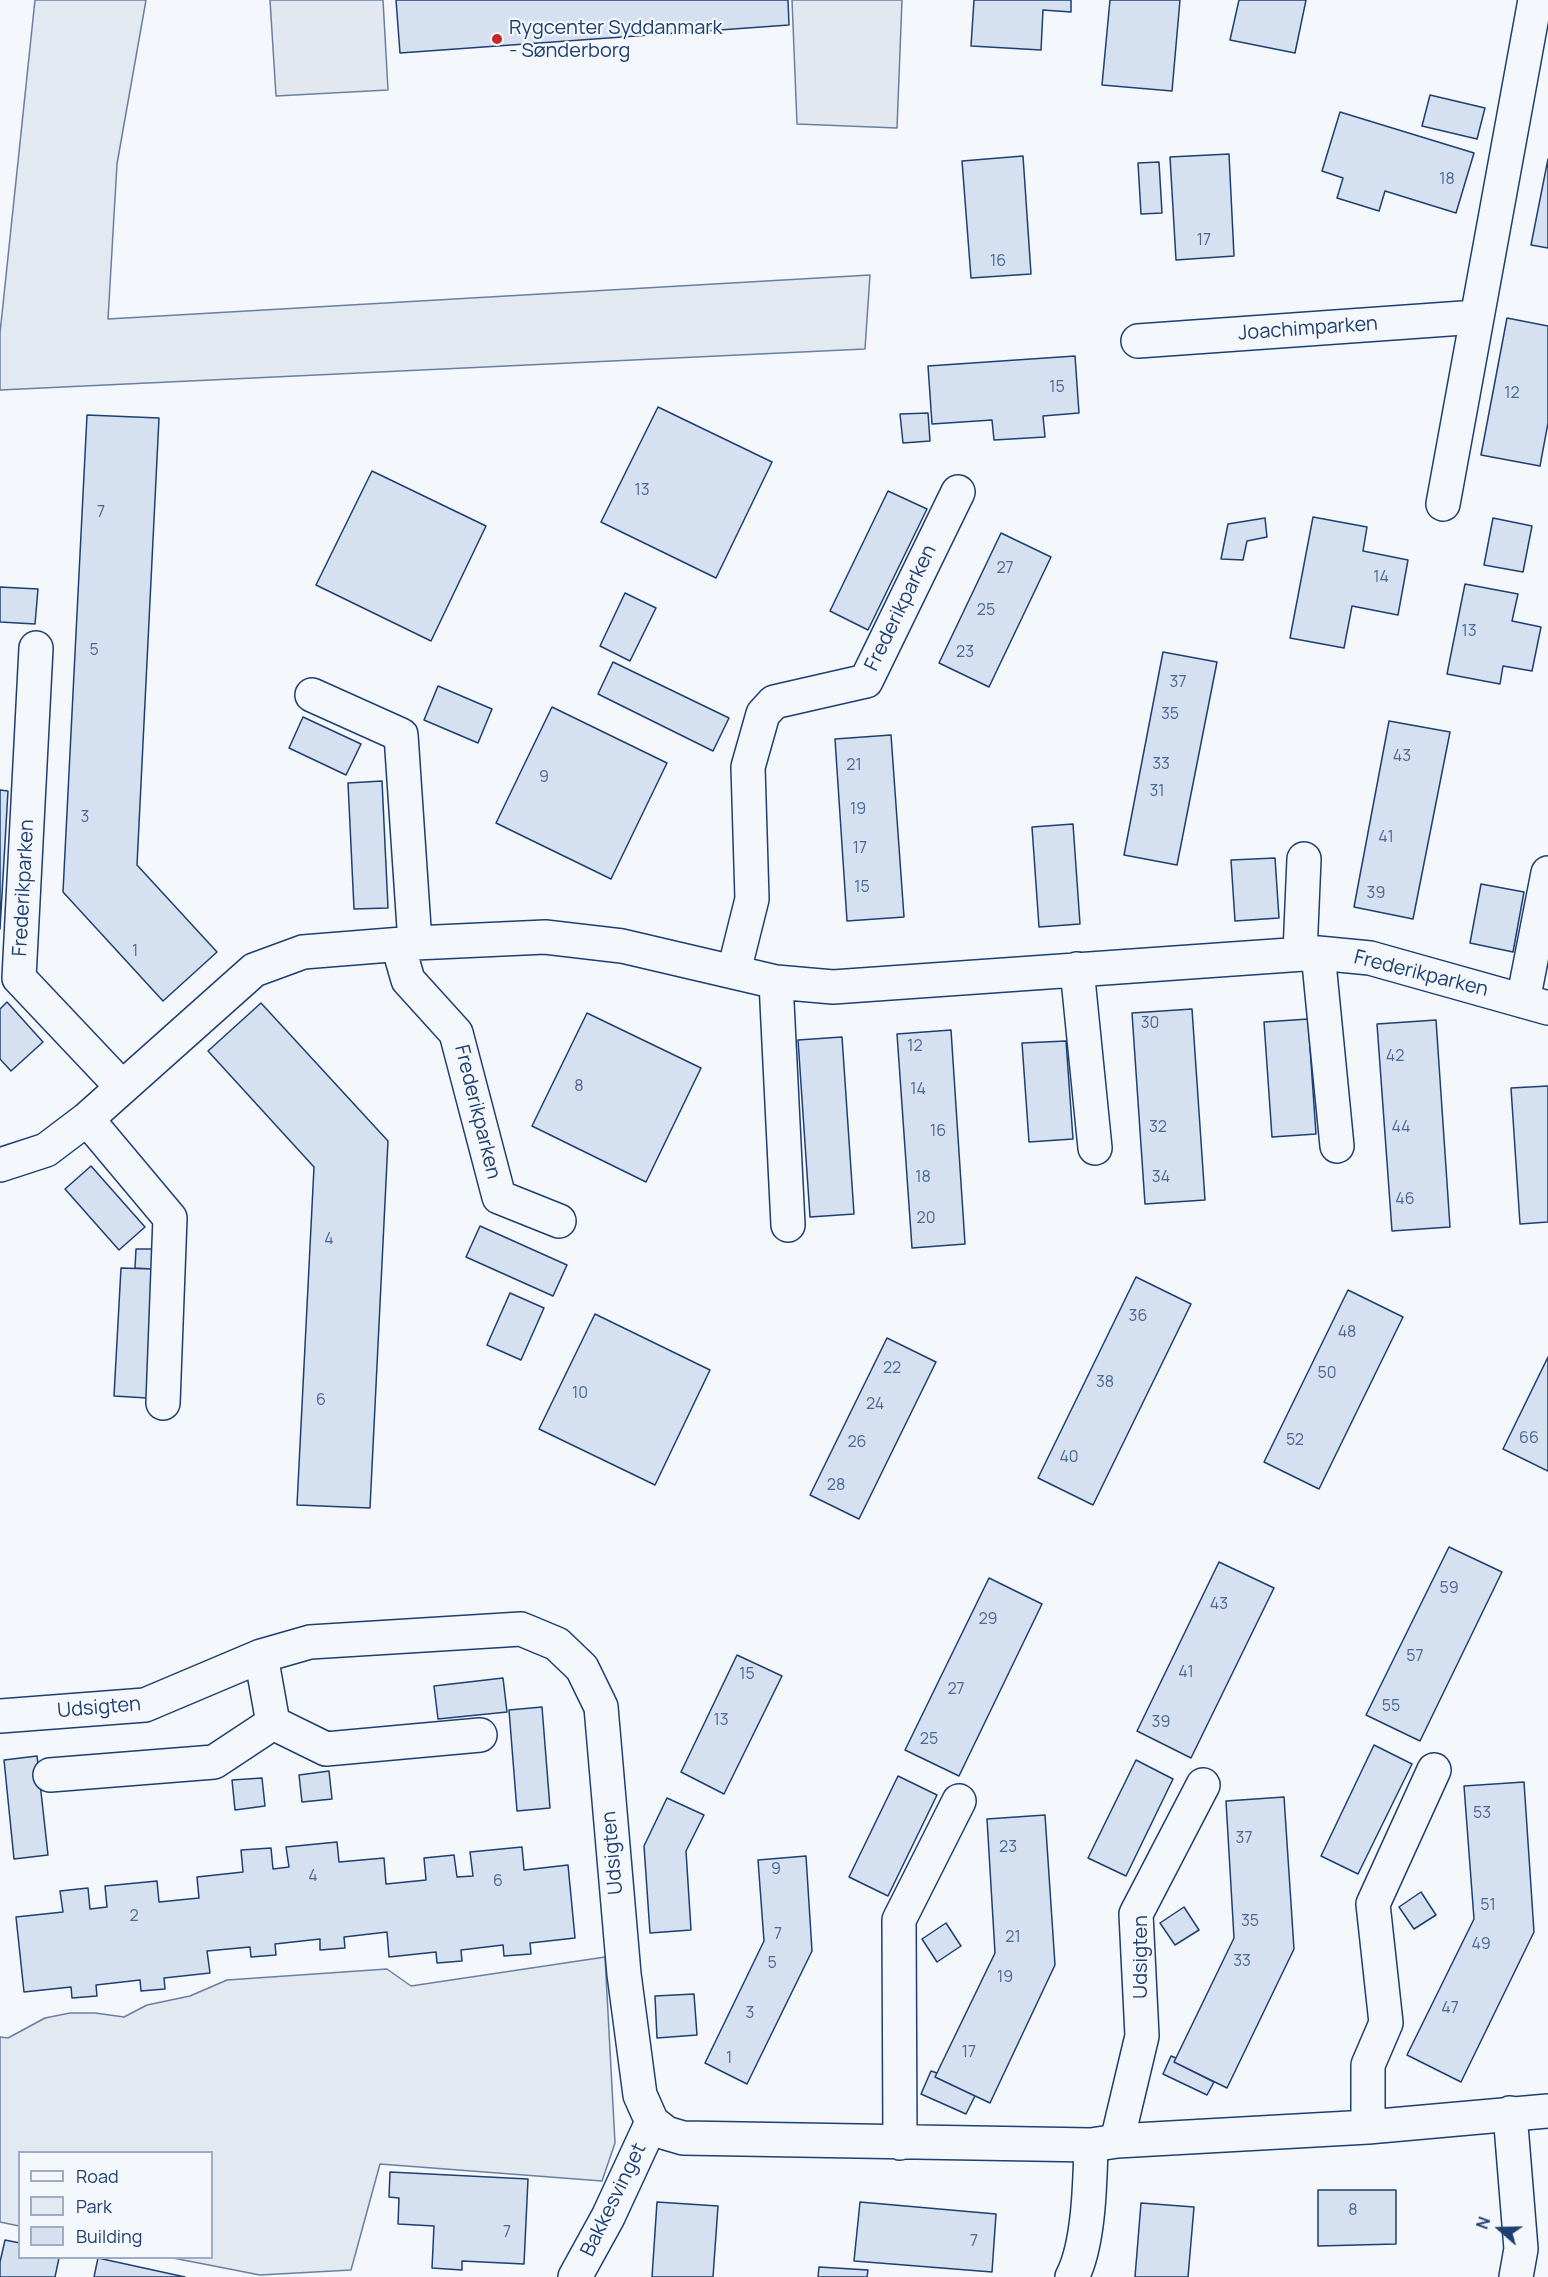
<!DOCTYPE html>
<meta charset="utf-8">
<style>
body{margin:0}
#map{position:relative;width:1548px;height:2277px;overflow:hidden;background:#f4f7fb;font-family:Manrope,sans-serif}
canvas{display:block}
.legend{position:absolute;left:18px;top:2151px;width:195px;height:108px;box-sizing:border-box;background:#f4f7fb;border:2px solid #9eadc5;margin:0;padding:8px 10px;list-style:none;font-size:18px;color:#1d3f73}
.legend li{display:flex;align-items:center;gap:12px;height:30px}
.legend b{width:30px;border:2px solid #9eadc5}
.north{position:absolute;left:1470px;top:2199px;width:60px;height:60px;-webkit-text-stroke:4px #f4f7fb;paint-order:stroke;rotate:290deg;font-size:16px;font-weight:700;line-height:24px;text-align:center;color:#1d3f73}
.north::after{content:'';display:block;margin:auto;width:21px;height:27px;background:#1d3f73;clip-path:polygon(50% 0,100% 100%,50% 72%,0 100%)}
</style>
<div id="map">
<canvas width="1548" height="2277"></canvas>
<ul class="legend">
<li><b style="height:8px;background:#f4f7fb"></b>Road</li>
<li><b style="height:16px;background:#e3e9f0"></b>Park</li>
<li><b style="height:16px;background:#d5e0f0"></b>Building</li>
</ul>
<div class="north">N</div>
</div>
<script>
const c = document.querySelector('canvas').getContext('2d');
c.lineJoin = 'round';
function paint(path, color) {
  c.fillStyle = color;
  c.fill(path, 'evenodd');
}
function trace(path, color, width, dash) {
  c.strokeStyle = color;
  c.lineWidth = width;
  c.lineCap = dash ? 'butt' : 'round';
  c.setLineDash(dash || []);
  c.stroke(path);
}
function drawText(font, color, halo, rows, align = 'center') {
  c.font = font + ' Manrope,sans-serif';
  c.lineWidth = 4.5;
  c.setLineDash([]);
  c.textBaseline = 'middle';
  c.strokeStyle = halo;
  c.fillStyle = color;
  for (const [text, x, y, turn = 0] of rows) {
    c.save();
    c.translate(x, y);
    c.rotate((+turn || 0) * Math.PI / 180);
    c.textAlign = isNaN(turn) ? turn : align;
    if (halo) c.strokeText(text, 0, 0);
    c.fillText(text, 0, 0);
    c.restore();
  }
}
const green = new Path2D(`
 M35 0H146L117 164 108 319 870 275 865 349 0 390V333Z
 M605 1957 615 2143 602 2181 380 2164 351 2270 260 2275 173 2258H212V2152H20L19 2226 0 2222V2037L8 2038 45 2018 70 2013H95L124 2017 147 2005 190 1996 227 1980 387 1969 411 1986Z`);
const parking = new Path2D(`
 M270 0H383L388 90 276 96Z
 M792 0H902L897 128 797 124Z`);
const building = new Path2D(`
 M396 0H788L789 25 400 53Z
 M974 0H1071V12L1043 10 1041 50 971 46Z
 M1110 0H1180L1172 91 1102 85Z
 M1239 0H1306L1295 53 1230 40Z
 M1430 95 1485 108 1477 139 1422 126Z
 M1340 112 1474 153 1456 213 1385 191 1379 211 1337 198 1343 178 1322 171Z
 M1229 154 1234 256 1176 260 1170 157Z
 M1023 156 1031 274 971 278 962 161Z
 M1548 159V248L1531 245Z
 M1159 162 1162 213 1141 214 1138 163Z
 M1507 318 1548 326V423L1540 466 1481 455Z
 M1075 356 1079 413 1043 416 1045 437 994 440 992 420 932 424 928 366Z
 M658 407 772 462 716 578 601 522Z
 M928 413 930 441 903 443 900 414Z
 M87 415 159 418 137 865 217 952 163 1001 63 892Z
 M372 471 486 526 431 641 316 585Z
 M888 491 927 509 868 630 830 611Z
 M1313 517 1367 527 1363 551 1408 560 1398 615 1352 606 1344 648 1290 638Z
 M1265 518 1267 537 1247 541 1243 560 1221 559 1228 524Z
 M1493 518 1532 526 1523 572 1484 565Z
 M1001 533 1051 557 989 687 939 663Z
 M1465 584 1518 594 1512 621 1541 627 1532 671 1503 666 1500 684 1447 674Z
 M0 587 38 589 35 624 0 622Z
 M625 593 656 608 630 661 600 646Z
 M1163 652 1217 662 1177 865 1124 855Z
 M613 662 729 718 713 751 598 694Z
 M438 686 492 709 478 743 424 720Z
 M552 707 667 763 611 879 496 823Z
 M303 717 361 744 346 775 289 748Z
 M1389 721 1450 732 1413 919 1354 907Z
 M891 735 904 917 847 921 835 739Z
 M382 781 388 908 354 909 348 783Z
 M0 790 8 791 0 929Z
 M1073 824 1080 924 1039 927 1032 827Z
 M1275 858 1279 918 1235 921 1231 860Z
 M1481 884 1524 892 1513 952 1470 943Z
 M7 1002 43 1042 11 1071 0 1059V1009Z
 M261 1003 388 1141 370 1508 297 1505 314 1167 208 1051Z
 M1192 1009 1205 1200 1145 1204 1132 1013Z
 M587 1013 701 1068 646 1182 532 1126Z
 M1308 1019 1316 1134 1272 1137 1264 1022Z
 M1436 1020 1450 1227 1392 1231 1377 1024Z
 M951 1030 965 1244 912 1248 897 1034Z
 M842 1037 854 1214 810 1217 798 1040Z
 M1066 1041 1073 1139 1029 1142 1022 1043Z
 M1548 1086V1222L1520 1224 1511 1088Z
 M91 1166 145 1227 119 1250 65 1189Z
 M480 1226 567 1265 553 1296 466 1257Z
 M136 1249H153L152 1269 135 1268Z
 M121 1268 153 1269 147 1398 114 1396Z
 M1136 1277 1191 1304 1093 1505 1038 1478Z
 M1348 1290 1403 1317 1319 1489 1264 1462Z
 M510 1293 544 1308 521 1360 487 1345Z
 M595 1314 710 1370 655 1485 539 1429Z
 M887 1338 936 1362 859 1519 810 1495Z
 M1548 1357V1471L1503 1449Z
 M1449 1547 1502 1572 1420 1741 1366 1715Z
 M1219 1562 1274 1588 1191 1758 1137 1731Z
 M989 1578 1042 1604 959 1776 905 1750Z
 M737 1655 782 1676 724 1794 681 1772Z
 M503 1678 507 1712 438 1719 434 1686Z
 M542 1707 550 1808 517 1811 509 1710Z
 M1374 1745 1412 1764 1358 1874 1321 1856Z
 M37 1756 48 1855 14 1859 4 1760Z
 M1136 1760 1173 1779 1126 1876 1088 1858Z
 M329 1771 332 1799 302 1802 299 1775Z
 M898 1776 937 1795 888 1896 849 1877Z
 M262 1778 265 1806 235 1810 232 1780Z
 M1524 1782 1534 1932 1461 2082 1407 2055 1474 1919 1464 1786Z
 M1284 1797 1294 1949 1227 2088 1174 2062 1234 1938 1226 1801Z
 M667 1798 704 1815 686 1851 691 1930 650 1933 644 1846Z
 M1045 1815 1055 1965 990 2103 935 2077 995 1953 987 1819Z
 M337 1842 339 1862 384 1858 386 1884 426 1880 424 1858 454 1855 457 1877 473 1876 470 1852 522 1847 524 1870 568 1865 575 1938 530 1943 531 1954 504 1956 503 1945 461 1950 462 1961 437 1963 436 1952 389 1957 387 1932 344 1937 345 1948 320 1950V1939L275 1944 276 1955 251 1957 250 1947 207 1951 210 1973 164 1978 165 1989 141 1991 140 1980 96 1985 97 1996 72 1998 71 1987 24 1992 16 1917 63 1912 60 1891 88 1888 90 1909 107 1907 105 1886 157 1881 159 1902 199 1898 197 1877 243 1872 241 1850 271 1848 273 1869 289 1867 286 1847Z
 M806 1856 812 1951 747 2084 705 2063 764 1941 758 1860Z
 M1421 1892 1436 1915 1414 1929 1399 1907Z
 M1184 1907 1199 1930 1175 1945 1160 1923Z
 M946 1923 961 1946 937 1962 922 1939Z
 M694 1994 697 2035 657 2038 655 1996Z
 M1171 2056 1176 2058 1174 2062 1214 2082 1207 2095 1163 2074Z
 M931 2071 937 2073 935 2077 975 2096 966 2114 921 2094Z
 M390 2172 528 2179 524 2264 462 2261V2270L432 2268 434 2226 398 2224 399 2198 389 2197Z
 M1318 2190H1396V2244L1318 2246Z
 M657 2202 718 2206 713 2277H652Z
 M860 2202 996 2214 992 2272 854 2261Z
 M1141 2203 1194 2207 1188 2277H1135Z
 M5 2240 20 2243V2258H59L55 2277H0V2262Z
 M98 2258 185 2277H94Z
 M819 2267 868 2270 867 2277H818Z`);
const minor = new Path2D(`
 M1138 341 1477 317
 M1443 504 1535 0
 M36 648 19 978 122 1087
 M312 695 401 735 415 943
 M398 945 408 980 456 1033 499 1197 559 1221
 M1300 953 1304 859
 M1318 953 1337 1146
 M1077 969 1095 1148
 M734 971 752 899 748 767 763 714 774 702 866 681 958 492
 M776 982 788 1225
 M1523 1001 1548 873
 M87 1119 170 1218 163 1403
 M0 1165 46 1150 87 1119 254 970 303 952 415 943 545 937 622 946 776 982 833 987 1318 953 1370 958 1548 1008
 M261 1656 273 1723
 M0 1716 145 1705 261 1656 310 1642 521 1629 557 1644 582 1668 601 1707 624 1974 640 2095 652 2122 666 2133 683 2138 1091 2145 1117 2141 1368 2127 1548 2111
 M50 1775 214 1762 273 1723 326 1749 480 1735
 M1510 2113 1521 2249 1516 2277
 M1368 2127V2065L1386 2023 1373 1904 1434 1770
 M1117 2141 1142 2036 1136 1914 1203 1785
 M900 2143 899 1920 959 1801
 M575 2277 608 2217 652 2122
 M1072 2277C1089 2245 1090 2182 1091 2145`);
const markers = [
 [497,39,6,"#c62828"]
];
const numberNames = [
 ["18",1447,180],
 ["17",1204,241],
 ["16",998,262],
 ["15",1057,388],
 ["12",1512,394],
 ["13",642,491],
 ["7",101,513],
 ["27",1005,569],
 ["14",1381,578],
 ["25",986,611],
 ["13",1469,632],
 ["5",94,651],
 ["23",965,653],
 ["37",1178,683],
 ["35",1170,715],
 ["43",1402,757],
 ["33",1161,765],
 ["21",854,766],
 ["9",544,778],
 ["31",1157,792],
 ["19",858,810],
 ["3",85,818],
 ["41",1386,838],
 ["17",860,849],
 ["15",862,888],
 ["39",1376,894],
 ["1",135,952],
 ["30",1150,1024],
 ["12",915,1047],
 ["42",1395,1057],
 ["8",579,1087],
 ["14",918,1090],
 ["32",1158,1128],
 ["44",1401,1128],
 ["16",938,1132],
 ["18",923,1178],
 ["34",1161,1178],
 ["46",1405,1200],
 ["20",926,1219],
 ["4",329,1240],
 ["36",1138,1317],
 ["48",1347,1333],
 ["22",892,1369],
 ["50",1327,1374],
 ["38",1105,1383],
 ["10",580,1394],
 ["6",321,1401],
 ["24",875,1405],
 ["66",1529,1439],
 ["52",1295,1441],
 ["26",857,1443],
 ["40",1069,1458],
 ["28",836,1486],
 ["59",1449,1589],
 ["43",1219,1605],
 ["29",988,1620],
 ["57",1415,1657],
 ["41",1186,1673],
 ["15",747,1675],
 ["27",956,1690],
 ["55",1391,1707],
 ["13",721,1721],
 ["39",1161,1723],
 ["25",929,1740],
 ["53",1482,1814],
 ["37",1244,1839],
 ["23",1008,1848],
 ["9",776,1870],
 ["4",313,1877],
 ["6",498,1882],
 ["51",1488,1906],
 ["2",134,1917],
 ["35",1250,1922],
 ["7",778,1935],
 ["21",1013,1938],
 ["49",1481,1945],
 ["33",1242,1962],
 ["5",772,1964],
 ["19",1005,1978],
 ["47",1450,2009],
 ["3",750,2014],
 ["17",969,2053],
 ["1",729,2059],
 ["8",1353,2211],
 ["7",507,2233],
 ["7",974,2242]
];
const poiNames = [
 ["Rygcenter Syddanmark",509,28],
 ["- Sønderborg",509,51]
];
const streetNames = [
 ["Joachimparken",1308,329,-4],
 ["Frederikparken",901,608,-64],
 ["Frederikparken",24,888,-87],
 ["Frederikparken",1421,974,14],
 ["Frederikparken",477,1112,76],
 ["Udsigten",99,1708,-5],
 ["Udsigten",613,1853,-95],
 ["Udsigten",1141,1957,-90],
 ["Bakkesvinget",614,2200,-64]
];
paint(green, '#e3e9f0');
trace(green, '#687fa3', 1.5);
paint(parking, '#e3e8f0');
trace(parking, '#687fa3', 1.5);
paint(building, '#d5e0f0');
trace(building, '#1d3f73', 1.5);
trace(minor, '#1d3f73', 36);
trace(minor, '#f4f7fb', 33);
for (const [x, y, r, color] of markers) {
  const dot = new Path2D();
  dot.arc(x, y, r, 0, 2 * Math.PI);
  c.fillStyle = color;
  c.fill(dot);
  trace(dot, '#f4f7fb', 2);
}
drawText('16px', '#4b6792', null, numberNames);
drawText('20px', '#1d3f73', '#f4f7fb', poiNames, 'left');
drawText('20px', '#1d3f73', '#f4f7fb', streetNames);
</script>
